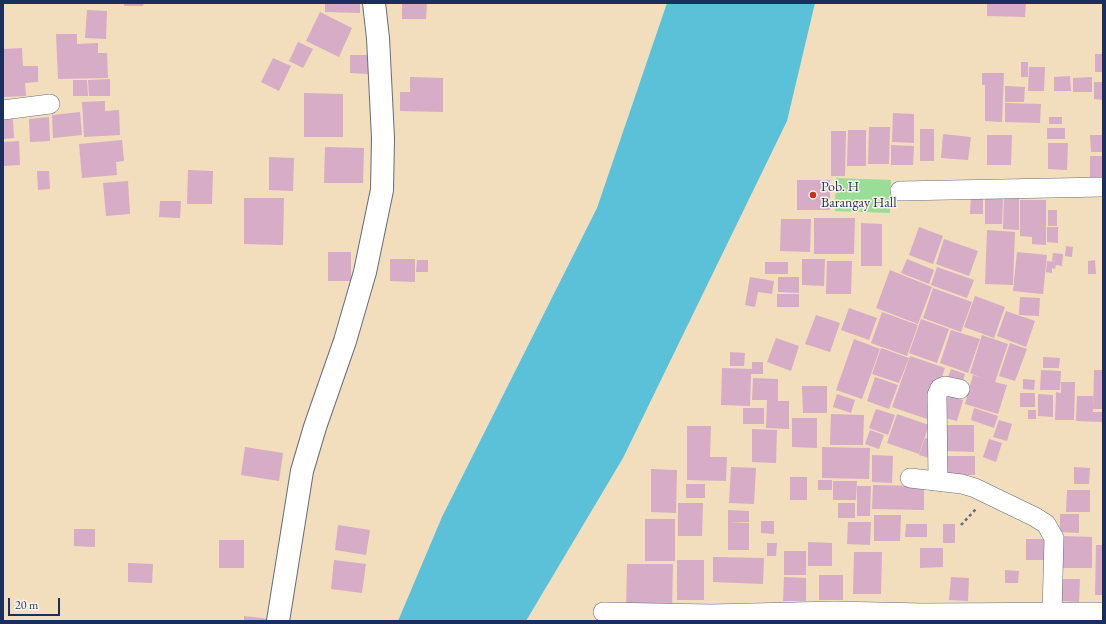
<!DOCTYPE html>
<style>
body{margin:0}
#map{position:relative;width:1106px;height:624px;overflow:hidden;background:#f2ddbd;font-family:"EB Garamond",serif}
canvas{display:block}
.frame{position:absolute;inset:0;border:4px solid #1b2f5e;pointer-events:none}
.scale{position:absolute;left:8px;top:598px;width:52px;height:18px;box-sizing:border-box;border:2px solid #1b2f5e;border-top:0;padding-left:5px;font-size:12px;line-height:14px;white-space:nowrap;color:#1b2f5e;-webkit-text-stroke:3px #fcf5e5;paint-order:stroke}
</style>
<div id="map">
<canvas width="1106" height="624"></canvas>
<div class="frame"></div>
<div class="scale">20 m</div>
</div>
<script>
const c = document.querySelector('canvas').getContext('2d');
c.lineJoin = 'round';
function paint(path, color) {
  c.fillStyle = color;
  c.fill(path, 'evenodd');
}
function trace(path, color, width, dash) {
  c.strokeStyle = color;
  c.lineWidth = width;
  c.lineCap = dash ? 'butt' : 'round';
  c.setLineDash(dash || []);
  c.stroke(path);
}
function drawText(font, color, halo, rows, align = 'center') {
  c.font = font + ' "EB Garamond",serif';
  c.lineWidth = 3;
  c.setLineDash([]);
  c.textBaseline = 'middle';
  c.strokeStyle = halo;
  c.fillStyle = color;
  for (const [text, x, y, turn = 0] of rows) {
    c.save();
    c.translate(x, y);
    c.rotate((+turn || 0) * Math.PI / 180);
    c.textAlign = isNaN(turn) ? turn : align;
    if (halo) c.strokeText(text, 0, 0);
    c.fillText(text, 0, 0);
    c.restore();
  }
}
const green = new Path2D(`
 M836 178 891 180 890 213 835 211Z`);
const water = new Path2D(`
 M667 3H815L787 121 623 458 526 621H398L442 517 597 208Z`);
const building = new Path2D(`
 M124 3H144L143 6H124Z
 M325 3H360V13L325 12Z
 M402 3H427L426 19H402Z
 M987 3H1026L1025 17 987 16Z
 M87 10 107 11 106 39 85 38Z
 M320 12 352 28 339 57 306 41Z
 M56 34H77V44L98 43V53H107L108 78 58 79Z
 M298 42 313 49 303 68 289 61Z
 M22 48 23 66H38V82L25 83 26 96 3 97V49Z
 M1095 54H1103V72H1095Z
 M350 55H370L369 74 350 73Z
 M273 58 291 66 279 91 261 82Z
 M1021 62H1028V77H1021Z
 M1029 67H1045L1044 91H1028Z
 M982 73H1004L1002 122 985 121V85H982Z
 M1070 76 1071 91H1054V77Z
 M410 77 443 78V112L400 111V92H410Z
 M1092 77V92H1073V78Z
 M110 79V96H89L88 80Z
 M73 80H87L88 96H73Z
 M1094 82H1103V100L1094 99Z
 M1005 86 1025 87 1024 102H1005Z
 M304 93 343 94V137H304Z
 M105 101V111L119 110 120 135 84 137 82 102Z
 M1005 103 1041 104 1040 123 1005 122Z
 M80 112 82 135 53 138 52 115Z
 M893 113 914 114V143L892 142Z
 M49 117 50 141 30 142 29 119Z
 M1049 117H1062V124H1049Z
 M13 119 14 138 3 139V120Z
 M869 127H890L889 164H868Z
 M1047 128H1065V139H1047Z
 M920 129H934V161H920Z
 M848 130H866V166H847Z
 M831 131H846L845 176H831Z
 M943 134 971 137 968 160 941 158Z
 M987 135H1012L1011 165H987Z
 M1090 135H1103V152H1091Z
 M122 140 124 161 116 162 117 175 82 178 79 144Z
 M19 141 20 165 3 166V142Z
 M1048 143H1068L1067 170 1048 169Z
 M891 145 914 146 913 165H891Z
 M325 147 364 148 363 183H324Z
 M1090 156H1103V179H1090Z
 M269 157 294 158 293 191 269 190Z
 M188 170 213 171 212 204H187Z
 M37 171H49L50 189 38 190Z
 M797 180H830V210H797Z
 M128 181 130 214 106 216 103 183Z
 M971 195 983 196V214H970Z
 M1004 197 1019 198V230L1003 229Z
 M244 198H284L283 245 244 244Z
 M985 199H1003L1002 224H985Z
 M1020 200H1046V245L1032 244V237L1020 236Z
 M160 201H181L180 218 159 217Z
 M1048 210H1057V226H1048Z
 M814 218H855L854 254H814Z
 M781 219H811L810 252 780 251Z
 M861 223 882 224V266H861Z
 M919 227 943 236 933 264 909 255Z
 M1047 227H1058V243L1047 242Z
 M987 230 1015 232 1013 285 985 284Z
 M944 239 978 251 969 276 936 264Z
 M1066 246 1073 247 1072 257 1065 256Z
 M328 252H351V281H328Z
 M1017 252 1047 255 1043 294 1013 291Z
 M1053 253 1063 254 1062 266 1056 265 1055 269 1052 268V273L1046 272 1047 261 1057 262 1052 261Z
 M390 259H415V282L390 281Z
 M802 259H825L824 286 802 285Z
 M907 259 934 270 929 284 901 273Z
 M417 260H428V272H416Z
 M1095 260 1096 274H1088V261Z
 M827 261H852L851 294H826Z
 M765 262H788V274H765Z
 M937 267 974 280 967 298 931 285Z
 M890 270 932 287 918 324 876 308Z
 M750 277 774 281 772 294 758 292 755 307 745 305Z
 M778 277H799V293L778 292Z
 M933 288 972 302 961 332 923 318Z
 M777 294H799V307H777Z
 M975 296 1005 307 994 338 964 327Z
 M1020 297 1040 298 1039 316 1019 315Z
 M849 308 877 318 869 340 841 330Z
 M1006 311 1035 321 1026 347 997 336Z
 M882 312 918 325 907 356 871 343Z
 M816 315 840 323 830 352 805 344Z
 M921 319 949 329 937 363 909 353Z
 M951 330 980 339 968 373 940 363Z
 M982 335 1008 344 995 382 1007 385 998 414 965 404 973 375 982 378 970 373Z
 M776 338 799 346 791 371 767 362Z
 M854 339 880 349 862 399 836 390Z
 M1010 343 1027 349 1015 381 999 376Z
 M881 348 909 358 899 383 872 374Z
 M730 352 745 353 744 366H730Z
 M910 356 945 368 927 419 892 407Z
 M1043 357 1060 358 1059 368H1043Z
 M752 362H763V374H751L750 406 721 405 722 368 752 369Z
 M951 369 965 374 962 385 947 380Z
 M1041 370 1061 371 1060 390H1040Z
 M1094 370H1103V409H1093Z
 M875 377 898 385 889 409 867 401Z
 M753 378 778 379V401H789V429L766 428 767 400H752Z
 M1023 379 1035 380 1034 390 1023 389Z
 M1061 382H1075L1074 420H1055L1056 392 1061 393Z
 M802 386H827V413H803Z
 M1020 393H1035V407H1020Z
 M837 394 855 400 851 413 833 407Z
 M1038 394 1053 395V417L1038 416Z
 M948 395 963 400 957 421 941 417Z
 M1077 396H1093V412H1103V422L1076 421Z
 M743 408H764V424H743Z
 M974 408 998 416 994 428 971 420Z
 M876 409 895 415 888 435 869 428Z
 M1028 410H1036V419H1028Z
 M831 414 864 415 863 445H830Z
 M897 414 929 425 919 454 887 443Z
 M792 418H817V448L792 447Z
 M999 420 1012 424 1007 441 993 437Z
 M945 425H974V452L945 451Z
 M687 426H711L710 457H727L726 481 687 480Z
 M752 429 777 430 776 463 752 462Z
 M870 430 884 435 879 449 865 444Z
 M925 438 935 441 929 458 919 455Z
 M989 439 1002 443 996 462 983 457Z
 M245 447 283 453 279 481 241 475Z
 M822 447 870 448 869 479 822 478Z
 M872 455 893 456 892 483 872 482Z
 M944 456H975V475H944Z
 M731 467 756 468 754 504 729 503Z
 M1074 467 1090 468 1089 484H1074Z
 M651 469 677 470 676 513 651 512Z
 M790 477H807V500H790Z
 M818 480H832V490H818Z
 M833 481H857L856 500H833Z
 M686 484H705V498H686Z
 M873 485 924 486V510L872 509Z
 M857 486H871L870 516H857Z
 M1067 490H1090V512H1066Z
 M678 503H703L702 536H678Z
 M838 503H855V518H838Z
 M728 510 749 511V522H728Z
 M1060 514H1079V533L1060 532Z
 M874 515H901L900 541H874Z
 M645 519H675V561H645Z
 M761 521H774V534L761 533Z
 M728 522 749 523V550H728Z
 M848 522H871L870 545 847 544Z
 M906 524H927V537H905Z
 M943 524H955V543H943Z
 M338 525 370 530 366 555 335 550Z
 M74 529H95V547L74 546Z
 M1063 536 1092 537V568H1063Z
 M1026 539H1052V560H1026Z
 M219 540H244V568H219Z
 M808 542 832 543V566H808Z
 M767 543H777L776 556H767Z
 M1096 545H1103V595H1095Z
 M920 548H943V567L920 568Z
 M784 551H806V575H784Z
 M854 552H882L881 594H853Z
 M713 557 764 558 763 584 713 582Z
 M334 560 366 564 362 593 331 589Z
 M677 560H704V600H677Z
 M128 563 153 564 152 583 128 582Z
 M627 564H673L672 612 626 611Z
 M1005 570 1019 571 1018 583H1005Z
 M819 575H843V600H819Z
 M784 577 806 578V601H783Z
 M951 577 969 578 968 601 949 600Z
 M1061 579H1080L1079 602 1061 601Z
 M244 616 270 619V621H244Z`);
const path = new Path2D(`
 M961 525 976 509`);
const street = new Path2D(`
 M3 110 50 104
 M900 191 1103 187
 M910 478 962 484 975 488 1035 517 1046 524 1054 538 1052 613
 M938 481 937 395 940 388 945 386 960 389
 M603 612 711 614 834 611 923 613 1103 612`);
const secondary = new Path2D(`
 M278 621 302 471 315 427 345 341 365 272 382 190 383 138 378 38 374 3`);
const markers = [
 [813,195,4,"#c8321e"]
];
const poiNames = [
 ["Pob. H",821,187],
 ["Barangay Hall",821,203]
];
paint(green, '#99de96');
paint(water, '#5bc1d9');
paint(building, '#d7acc7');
trace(street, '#666c7f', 20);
trace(secondary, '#666c7f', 24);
trace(path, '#666c7f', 2.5, [3, 3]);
trace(street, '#fff', 19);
trace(secondary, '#fff', 22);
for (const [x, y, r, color] of markers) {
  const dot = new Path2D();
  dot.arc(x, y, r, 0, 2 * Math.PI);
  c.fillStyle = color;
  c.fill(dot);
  trace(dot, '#fcf5e5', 1.5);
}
drawText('14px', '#1b2f5e', '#fcf5e5', poiNames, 'left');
</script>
